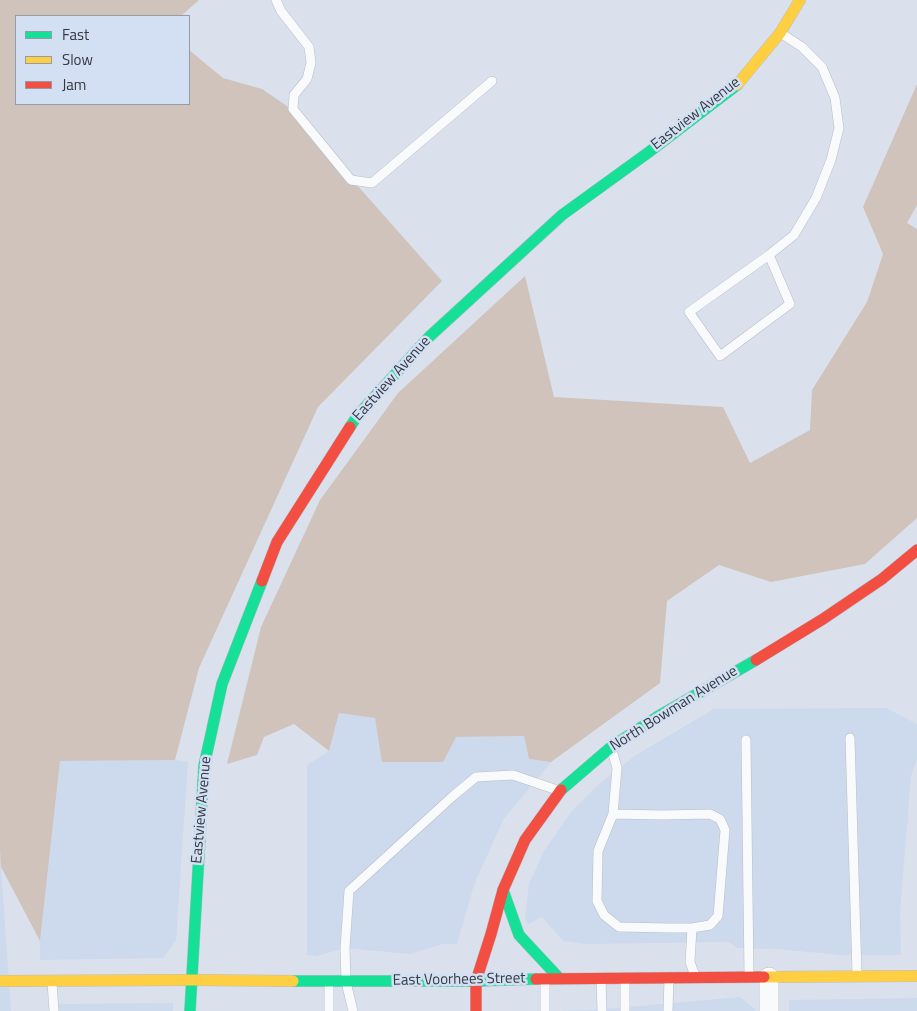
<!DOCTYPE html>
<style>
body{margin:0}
#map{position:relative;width:917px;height:1011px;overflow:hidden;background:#dae1ec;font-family:"Titillium Web",sans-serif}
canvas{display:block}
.legend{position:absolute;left:15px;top:15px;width:175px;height:90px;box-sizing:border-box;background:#d3dff3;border:1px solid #939cab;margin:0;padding:6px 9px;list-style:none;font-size:15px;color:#343840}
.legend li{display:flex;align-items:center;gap:10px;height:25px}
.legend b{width:25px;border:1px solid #939cab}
</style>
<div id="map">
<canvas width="917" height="1011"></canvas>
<ul class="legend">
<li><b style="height:6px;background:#16e098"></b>Fast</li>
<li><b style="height:6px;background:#ffcf43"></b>Slow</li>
<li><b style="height:6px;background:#f24e42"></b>Jam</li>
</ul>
</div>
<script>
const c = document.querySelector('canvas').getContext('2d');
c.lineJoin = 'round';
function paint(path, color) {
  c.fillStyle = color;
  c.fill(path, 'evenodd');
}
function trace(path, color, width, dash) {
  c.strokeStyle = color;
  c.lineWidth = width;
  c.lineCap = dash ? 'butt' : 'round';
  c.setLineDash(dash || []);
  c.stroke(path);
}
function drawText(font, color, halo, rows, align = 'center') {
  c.font = font + ' "Titillium Web",sans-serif';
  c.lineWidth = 5;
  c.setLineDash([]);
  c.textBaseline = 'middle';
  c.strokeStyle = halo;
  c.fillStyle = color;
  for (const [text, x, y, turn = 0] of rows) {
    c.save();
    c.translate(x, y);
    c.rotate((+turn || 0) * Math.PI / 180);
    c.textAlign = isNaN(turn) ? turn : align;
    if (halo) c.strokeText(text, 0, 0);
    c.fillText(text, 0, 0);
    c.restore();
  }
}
const built = new Path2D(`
 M886 708 917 724V759L911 776 900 912 901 955H841L775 949 738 948 729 942 586 944 563 941 542 917 528 924 525 918 529 884 544 851 571 812 600 783 636 755 714 709Z
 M339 713 375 718 456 737 524 736 529 759 551 762 503 820 474 885 457 944H443L410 954 345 948 316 956 307 955V765L329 751Z
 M175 760 188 762 176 940 163 958 40 960V941L60 761Z
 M0 849 1 867 11 1011H0Z
 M740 997 755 1009V1011H559L595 1010Z
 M917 998V1011H789V1000Z
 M173 1003V1011H54L53 1004Z`);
const green = new Path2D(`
 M0 0H199L181 16H16V104H189V50L223 78 262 89 287 106 442 281 318 407 199 668 175 760 60 761 40 941 1 867 0 849Z
 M917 84V205L907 223 917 229V518L865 564 771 582 719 565 667 601 660 683 551 762 529 759 524 736 456 737 443 762H382L375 718 339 713 329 751 294 724 264 737 257 755 227 764 261 627 320 500 398 393 525 276 554 397 723 407 750 463 810 430 812 390 867 302 883 254 863 207Z`);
const lane = new Path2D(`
 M276 0 281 11 309 47 311 63 307 79 294 95 293 109 351 180 372 183 492 81
 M769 255 790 304 720 356 689 312 769 255 794 235 816 198 831 160 839 128 835 98 822 67 802 47 782 34
 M850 738 857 974
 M746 740 749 975
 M612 750 617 768 613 814 598 851 597 901 604 915 619 927 669 928H692L690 962 694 973
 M613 814 662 815 710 814 720 819 725 830 718 916 710 925 692 928
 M601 979 602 1011
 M52 982 54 1011
 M329 985V1011
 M353 1011 346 982 345 948 349 891 453 796 476 777 513 775 557 790
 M545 1011V981
 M625 1011V979
 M668 1011 669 979`);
const street = new Path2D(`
 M769 1011V977`);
const fast = new Path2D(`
 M350 427 358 415 429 337 562 215 649 152 737 85
 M561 790 611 747 657 717 756 660
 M503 890 519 935 559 978
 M293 981H476L536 979
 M190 1011 204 766 222 684 262 581`);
const slow = new Path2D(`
 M737 85 780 33 800 0
 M764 977 917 976
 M0 981 191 980 293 981`);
const jam = new Path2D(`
 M262 581 277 542 350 427
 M756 660 823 619 882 579 917 550
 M536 979 764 977
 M476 1011V981L491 934 503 890 525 840 561 790`);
const streetNames = [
 ["Eastview Avenue",696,114,-38],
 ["Eastview Avenue",392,379,-48],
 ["North Bowman Avenue",674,709,-32],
 ["Eastview Avenue",202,810,-85],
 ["East Voorhees Street",459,980,-1]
];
paint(built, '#cdd9ec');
paint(green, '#d0c3bc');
trace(lane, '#b8bec7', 10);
trace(street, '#b8bec7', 20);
trace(fast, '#b8bec7', 12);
trace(slow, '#b8bec7', 12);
trace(jam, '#b8bec7', 12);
trace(lane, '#f9fafc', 9);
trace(street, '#f9fafc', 19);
trace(fast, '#16e098', 11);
trace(slow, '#ffcf43', 11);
trace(jam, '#f24e42', 11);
drawText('15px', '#343840', '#d3dff3', streetNames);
</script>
